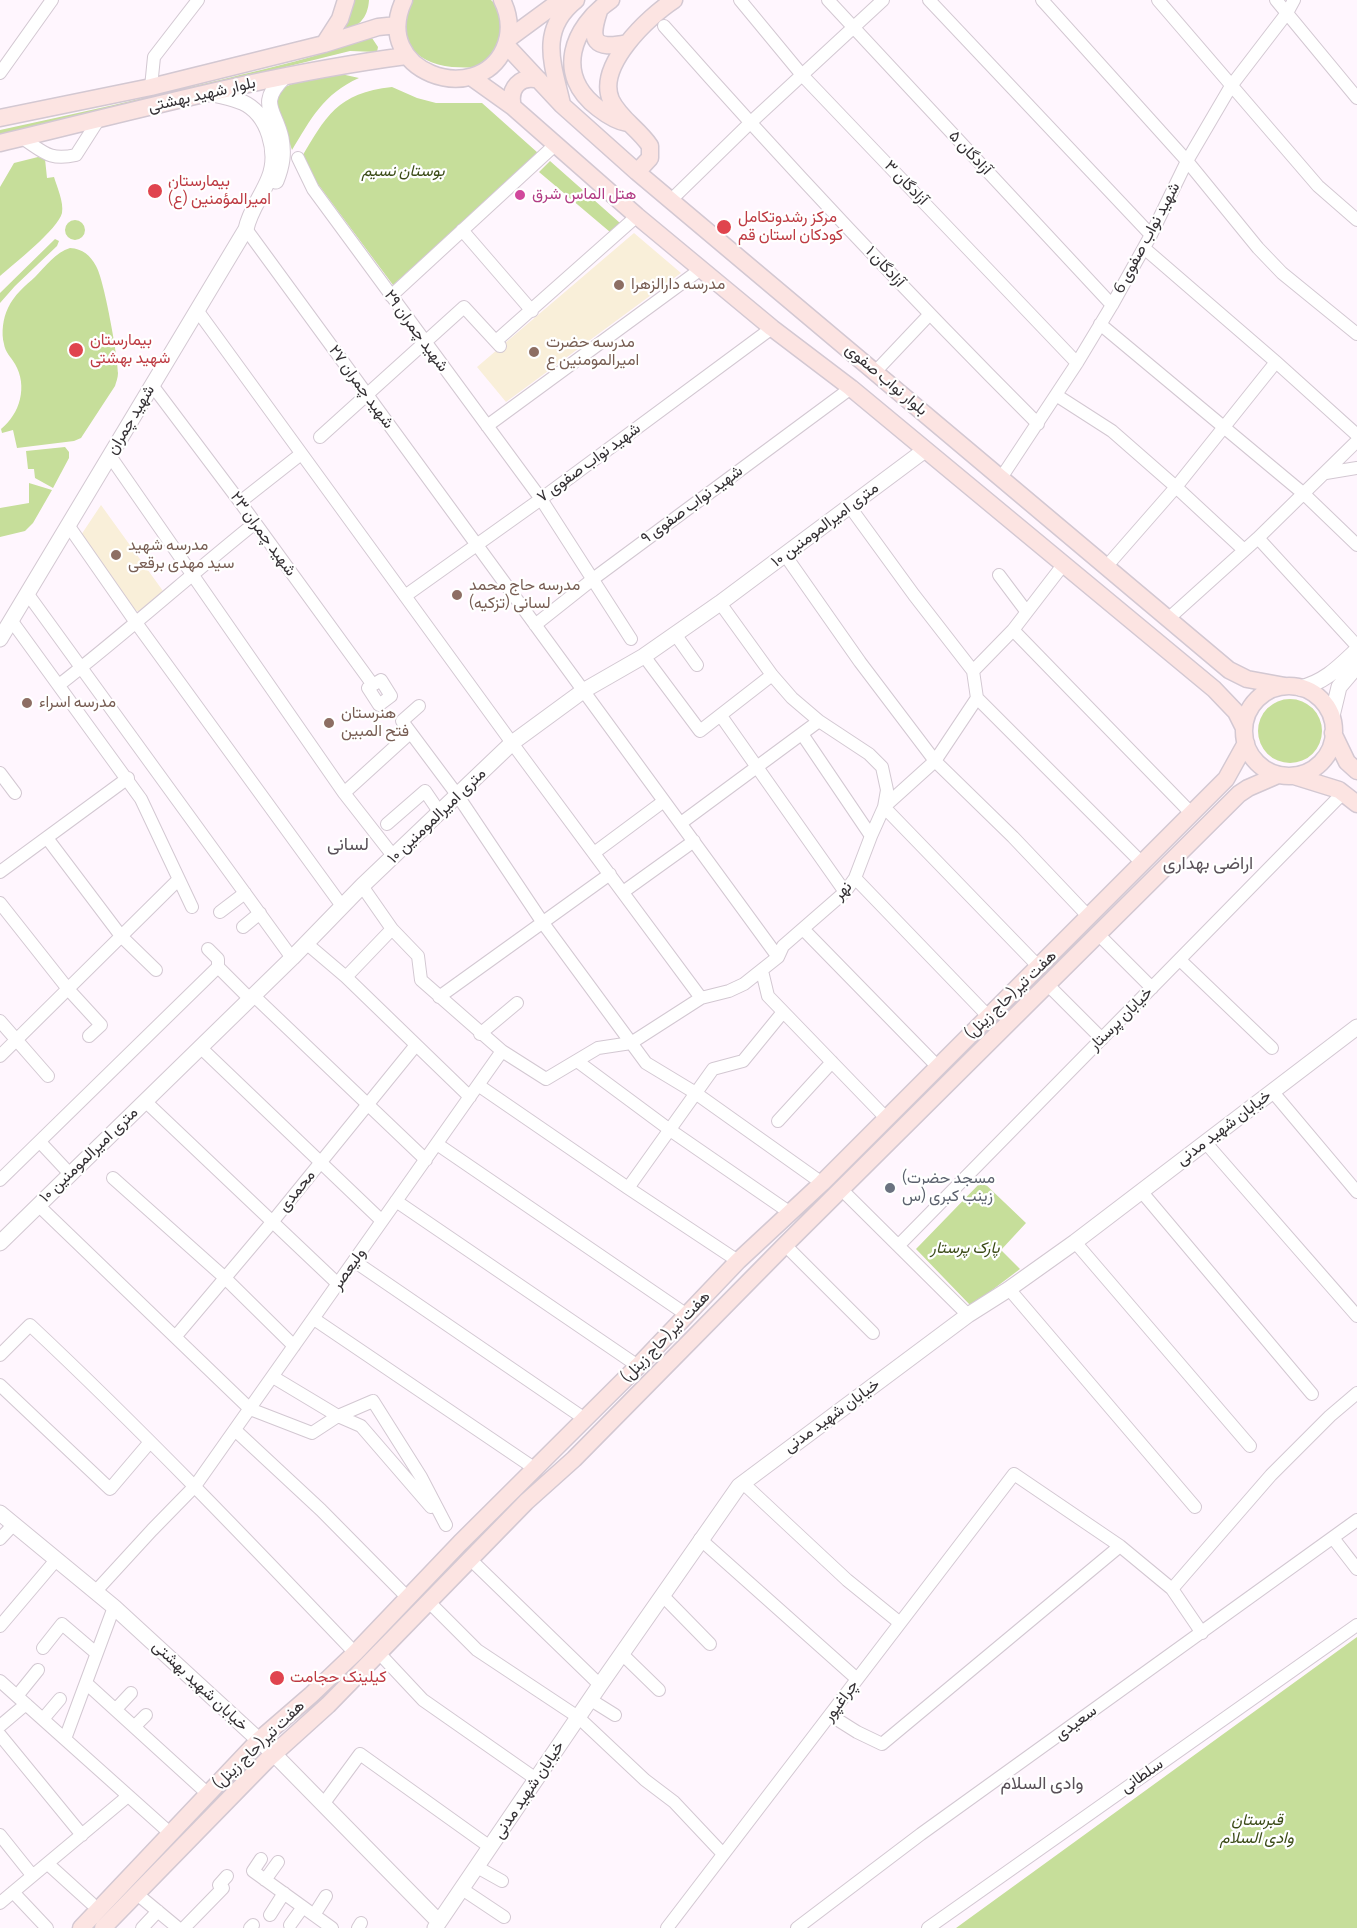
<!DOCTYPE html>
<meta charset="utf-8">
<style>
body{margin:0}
canvas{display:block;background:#fff6fe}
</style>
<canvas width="1357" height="1928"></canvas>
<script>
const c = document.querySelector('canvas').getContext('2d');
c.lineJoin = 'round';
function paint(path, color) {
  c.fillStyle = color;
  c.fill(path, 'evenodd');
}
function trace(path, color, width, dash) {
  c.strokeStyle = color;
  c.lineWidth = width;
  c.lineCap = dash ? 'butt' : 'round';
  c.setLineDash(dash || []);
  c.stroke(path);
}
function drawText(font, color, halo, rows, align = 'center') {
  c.font = font + ' Bitter,Vazirmatn,serif';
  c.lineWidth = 4.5;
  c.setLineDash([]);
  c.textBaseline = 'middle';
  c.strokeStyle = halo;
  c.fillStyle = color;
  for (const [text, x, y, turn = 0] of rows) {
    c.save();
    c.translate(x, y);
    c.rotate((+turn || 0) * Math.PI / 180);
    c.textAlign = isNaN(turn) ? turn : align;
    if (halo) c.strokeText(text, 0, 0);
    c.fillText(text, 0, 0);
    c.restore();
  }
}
const education = new Path2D(`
 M634 233 681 273 506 402 477 367Z
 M101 505 163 591 139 612 135 610 81 535Z`);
const green = new Path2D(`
 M352 0H369C368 18 358 29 340 30Z
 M412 0H491C509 16 503 31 498 52 492 56 486 62 479 65 471 69 461 67 452 67 414 63 390 36 412 0Z
 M365 38H372L378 47 377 52 350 51 145 102 0 134V130C75 114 150 97 224 79 272 67 320 57 365 38Z
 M341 74 359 78C323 94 311 119 292 150L288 138 277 116 275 93C295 79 317 78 341 74Z
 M392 87 417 98 436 103H482L538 153 393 285 300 160C326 116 337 93 392 87Z
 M38 157 45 159 47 178 54 177C57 187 64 202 62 213 58 229 14 264 0 276V187L14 163Z
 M550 161 620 223 610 232 539 172Z
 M65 230a10 10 0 1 1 20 0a10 10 0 1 1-20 0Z
 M55 239 59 241 57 246 15 286 0 303V293Z
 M70 248C83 249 90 255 96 266 104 279 118 357 118 373 118 378 116 382 115 386L81 438 74 441 17 448 13 430 2 433 1 429C20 414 28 386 15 364 11 357 5 352 4 344 1 333 3 318 8 308 14 295 25 286 35 277 45 267 56 252 70 248Z
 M65 447 69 452V458L53 488 35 478 34 469H28L26 451Z
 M29 483 52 490 33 523 25 531 0 537V508L29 503Z
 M1258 731a32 32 0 1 1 64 0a32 32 0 1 1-64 0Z
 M982 1181 1026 1223 1001 1250 1020 1269 971 1306 916 1249Z
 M1357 1637V1928H956Z`);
const minor = new Path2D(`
 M740 0 802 75 1077 363
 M828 0 1112 305
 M929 0 1151 235
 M1042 0 1187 161 1258 248 1282 273 1357 334
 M1158 0 1318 186 1357 220
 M1276 0 1357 98
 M664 26C784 162 909 295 1038 424
 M0 73 52 0
 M151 87 154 57 198 0
 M22 138C44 152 49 161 76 155L99 119
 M298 158 313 189 541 499 631 639
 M671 200 750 123 883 0
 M246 229 778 957
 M462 230 532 311
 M1144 248 1276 362 1357 435
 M391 296 556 144
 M197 310 512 743 701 998
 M1100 324 1304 494 1357 545
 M496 341 637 216
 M876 371 929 315
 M152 385 240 502 373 685
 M1056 395 1112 431 1176 487 1244 550
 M487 426 701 269
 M320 437 464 307 500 346
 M110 456 344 793 394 857
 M1326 473 1357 468
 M1001 478 1077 363 1112 305 1151 235 1187 161 1231 86 1287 13 1294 0
 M240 502 301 454
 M68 525 137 624 342 906
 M1258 538 1357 646
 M785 555 860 662 935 761 1013 837 1089 917
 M1106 567 1176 487 1276 362
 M999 575 1026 611
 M27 593 292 958
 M405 596 541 499 772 328
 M720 603 772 675 792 698 819 721 869 754 882 767 887 790 884 807 1039 967
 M1168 619 1258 538 1357 441
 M11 620 141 799 192 907
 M535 625 593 579 851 388
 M1013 630 1191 813
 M675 634 697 665
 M644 656 700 731 772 675
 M973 671 1013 630 1063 565
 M381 680 391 696 379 705 368 688Z
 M59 685C126 633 189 576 255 523
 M977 698 1141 862
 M419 706 402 721 458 796 543 923 646 1063 694 1092 822 1183
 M721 716 845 892
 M802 734 871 836
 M0 773 15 793
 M344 793 410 733
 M681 823 819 721
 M387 824 425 791 440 813
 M47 838 121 936 156 970
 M594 853 664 801
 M0 872 128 778
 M855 878 988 1016
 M362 886 392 929 418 956 421 980 502 1051 546 1079 598 1048 631 1043 701 998 729 991 744 984 778 957 783 946 845 892 855 878 871 836 884 807 935 761 977 698 973 671 914 595 850 507
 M623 892 694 841
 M0 903 68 989 101 1025 89 1036
 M220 912 245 893
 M243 927 260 913
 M804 930 937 1066
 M1099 935 1152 988
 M306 943 346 977 470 1097
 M208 949 218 959V967L249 998
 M1180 960 1272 1048
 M762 971 768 996 886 1118
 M346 977 392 929
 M1048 985 1102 1039
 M253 995 426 1160
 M439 997 610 874
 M0 1021 48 1076
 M480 1034 517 1003
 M200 1047 382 1221
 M0 1056 178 880
 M577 1061 670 1130 789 1212
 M478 1085 628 1188 738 1261
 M1272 1091 1357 1192
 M145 1101 338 1284
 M778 1121 832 1062
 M40 1142 70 1174
 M1205 1142 1357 1316
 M437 1144 687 1315
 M113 1178 224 1277 294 1346
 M0 1180 218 967
 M628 1188 713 1069 743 1061 783 1012
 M842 1190 968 1315
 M1141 1191 1312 1394
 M396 1201 638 1366
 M38 1205 250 1409 312 1433 338 1416 373 1401 421 1477 446 1525
 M1075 1242 1250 1446
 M785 1245 873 1333
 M899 1245 1343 793
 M354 1261 585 1419
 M1009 1289 1195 1507
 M314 1319 534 1468
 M176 1336 273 1221 416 1045
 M0 1355 30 1325C142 1430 249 1542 355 1653
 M273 1377 338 1416 361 1426 431 1507
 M0 1385 110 1489 150 1442
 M235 1430 321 1510 408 1598
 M743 1483 847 1580 900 1623
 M1333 1538 1357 1569
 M0 1539 14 1524
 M700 1539 857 1679
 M470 1559 600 1685
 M1172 1589 1271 1475 1330 1416 1357 1393
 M96 1591 152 1530 195 1486 502 1051
 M662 1595 710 1644
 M428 1601 477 1650 578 1717 645 1780 674 1802 723 1854
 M0 1626 56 1560
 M43 1648 62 1624 96 1653
 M378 1652 423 1700 536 1779
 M622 1654 659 1690
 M0 1681 171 1834
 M86 1683 208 1794
 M17 1696 38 1670
 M591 1700 615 1715
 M116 1709 131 1693
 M830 1715 857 1732 882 1744 1120 1546
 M43 1719 60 1699
 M0 1726 26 1704
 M135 1726 146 1715
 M0 1735 82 1835
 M65 1739 114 1607
 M324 1803 360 1754 490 1847
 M0 1835 32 1875
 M261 1859 253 1871 332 1928
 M48 1864 91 1903
 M477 1867 502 1881
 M265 1880 278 1862
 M462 1889 504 1917
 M13 1892 47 1928
 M137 1894 178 1928
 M0 1903 128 1796
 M270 1915 284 1893
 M314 1915 326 1896
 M290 1925 303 1907
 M142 1928 158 1911
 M184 1928 223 1888 219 1885 227 1876
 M250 1928 253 1925
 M358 1928 361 1923
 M667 1928 1014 1474 1120 1546 1172 1589 1202 1633
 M797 1928 921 1834 1357 1520
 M928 1928 1357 1625`);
const tertiary = new Path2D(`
 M276 181C282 166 284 154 281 138 275 110 257 104 284 77
 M0 639 246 229C250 210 262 196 269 178 279 153 269 114 242 102 232 98 221 96 211 93
 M1300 688C1325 682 1339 667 1357 650
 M1332 716 1339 687 1357 666
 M0 1243 292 958 362 886 512 743 583 691 644 656 720 603 925 450
 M0 1513 114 1607 274 1754 439 1922
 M435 1928 600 1685 739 1486 968 1315 1009 1289 1075 1242 1357 1027`);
const secondary = new Path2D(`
 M404 0C370 72 477 108 504 49 511 33 510 16 502 0
 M611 0C572 27 554 75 598 108 607 115 616 121 627 123
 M599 11C589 41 594 50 627 43
 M508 39 561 0
 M324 44 340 19 346 0
 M506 45 562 105 637 172 1229 670 1247 679 1285 686
 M471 77 513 107 637 216 772 328 851 388 1214 689 1236 712 1244 728
 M562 104C553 65 538 30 576 0
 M513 107C508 88 520 75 539 80
 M0 118 151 87 324 44 378 27 397 25
 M0 143C134 111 269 74 406 56
 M637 172 650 158V146C639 129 620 119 611 100 596 66 648 17 674 0
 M1244 731a45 45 0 1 1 90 0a45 45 0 1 1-90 0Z
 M1333 733 1347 762 1357 771
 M1294 776 1339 790 1357 804
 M81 1928 259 1740 311 1695 355 1653 460 1543 638 1366 738 1261 822 1183 1226 779 1246 743
 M103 1928 266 1761 328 1705 526 1502 574 1459 785 1245 1239 794 1248 788 1278 775`);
const markers = [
 [155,191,8,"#e0444e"],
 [520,195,6,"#d1479c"],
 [724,227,8,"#e0444e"],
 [619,285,6,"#8d6e63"],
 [76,350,8,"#e0444e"],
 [534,352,6,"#8d6e63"],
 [116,555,6,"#8d6e63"],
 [457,595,6,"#8d6e63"],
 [27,703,6,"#8d6e63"],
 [329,723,6,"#8d6e63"],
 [890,1188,6,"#6b7280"],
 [277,1678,8,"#e0444e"]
];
const streetNames = [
 ["بلوار شهید بهشتی",202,95,-13],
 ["آزادگان ۵",970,153,47],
 ["آزادگان ۳",906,183,46],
 ["شهید نواب صفوی 6",1147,238,-62],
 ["آزادگان ۱",885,267,47],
 ["شهید چمران ۲۹",416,331,54],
 ["بلوار نواب صفوی",886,380,40],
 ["شهید چمران ۲۷",361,387,54],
 ["شهید چمران",131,420,-59],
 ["شهید نواب صفوی ۷",589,463,-36],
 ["شهید نواب صفوی ۹",692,505,-36],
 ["۱۰ متری امیرالمومنین",825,525,-37],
 ["شهید چمران ۲۳",263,534,54],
 ["۱۰ متری امیرالمومنین",437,816,-44],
 ["نهر",843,891,-48],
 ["هفت تیر(حاج زینل)",1011,995,-44],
 ["خیابان پرستار",1121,1019,-45],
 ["خیابان شهید مدنی",1224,1128,-37],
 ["۱۰ متری امیرالمومنین",89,1155,-44],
 ["محمدی",297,1191,-51],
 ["ولیعصر",349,1269,-55],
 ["هفت تیر(حاج زینل)",666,1337,-46],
 ["خیابان شهید مدنی",832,1416,-36],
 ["خیابان شهید بهشتی",200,1686,43],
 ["چراغپور",841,1701,-53],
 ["سعیدی",1076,1723,-36],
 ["هفت تیر(حاج زینل)",259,1745,-44],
 ["سلطانی",1142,1776,-35],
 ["خیابان شهید مدنی",529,1790,-56]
];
const parkNames = [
 ["بوستان نسیم",403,172],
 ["پارک پرستار",965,1249],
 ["قبرستان",1257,1821],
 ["وادی السلام",1257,1839]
];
const healthNames = [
 ["بیمارستان",168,182],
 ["امیرالمؤمنین (ع)",168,200],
 ["مرکز رشدوتکامل",738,218],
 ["کودکان استان قم",738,236],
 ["بیمارستان",90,341],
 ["شهید بهشتی",90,359],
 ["کیلینک حجامت",290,1678]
];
const hotelNames = [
 ["هتل الماس شرق",532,195]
];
const educationNames = [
 ["مدرسه دارالزهرا",631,285],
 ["مدرسه حضرت",546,343],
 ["امیرالمومنین ع",546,361],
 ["مدرسه شهید",128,546],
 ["سید مهدی برقعی",128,564],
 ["مدرسه حاج محمد",469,586],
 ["لسانی (تزکیه)",469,604],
 ["مدرسه اسراء",39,703],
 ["هنرستان",341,714],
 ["فتح المبین",341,732]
];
const worshipNames = [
 ["(مسجد حضرت",902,1179],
 ["زینب کبری (س",902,1197]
];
const neighbourhoodNames = [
 ["لسانی",348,845],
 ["اراضی بهداری",1208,864],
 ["وادی السلام",1042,1784]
];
paint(education, '#f9efd9');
paint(green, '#c6de9a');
trace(minor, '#d3c8d2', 14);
trace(tertiary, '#d3c8d2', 17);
trace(secondary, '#d3c8d2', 19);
trace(minor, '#fff', 12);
trace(tertiary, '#fff', 15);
trace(secondary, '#fce4e2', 16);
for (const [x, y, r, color] of markers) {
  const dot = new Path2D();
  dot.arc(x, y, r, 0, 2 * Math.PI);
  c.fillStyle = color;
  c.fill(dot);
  trace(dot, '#fff', 2);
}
drawText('16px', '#343034', '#fff', streetNames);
drawText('italic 16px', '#3b4b17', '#fff', parkNames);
drawText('16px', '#be3a42', '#fff', healthNames, 'left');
drawText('16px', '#b23c85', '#fff', hotelNames, 'left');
drawText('16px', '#785e54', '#fff', educationNames, 'left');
drawText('16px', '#5b616d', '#fff', worshipNames, 'left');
drawText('18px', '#595058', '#fff', neighbourhoodNames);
</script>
